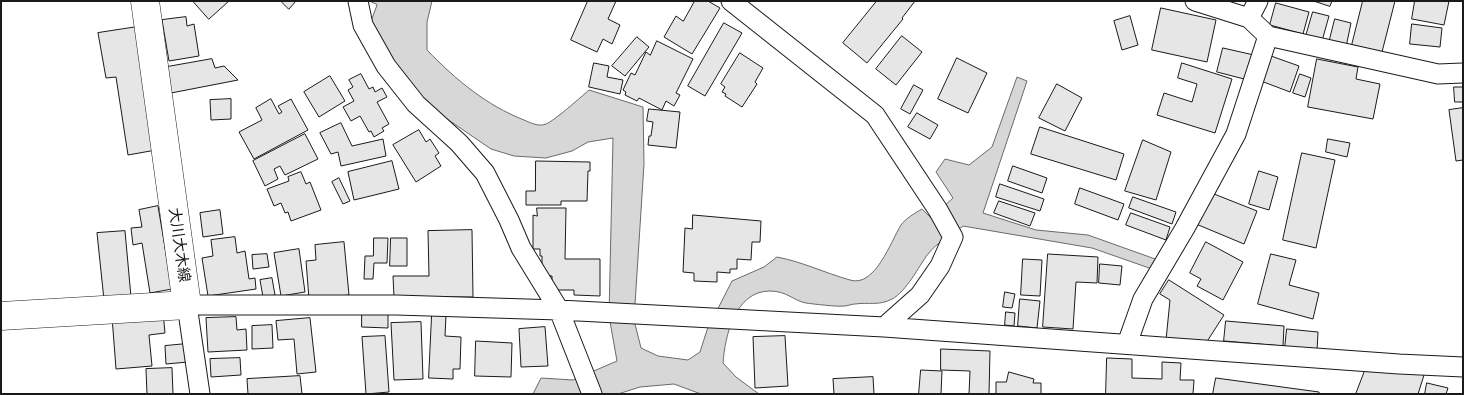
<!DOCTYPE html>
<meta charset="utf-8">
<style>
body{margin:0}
#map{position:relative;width:1464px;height:395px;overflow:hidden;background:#fff;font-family:"Alegreya Sans",sans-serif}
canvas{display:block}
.frame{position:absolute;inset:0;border:2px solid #1a1a1a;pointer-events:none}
</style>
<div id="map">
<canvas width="1464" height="395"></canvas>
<div class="frame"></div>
</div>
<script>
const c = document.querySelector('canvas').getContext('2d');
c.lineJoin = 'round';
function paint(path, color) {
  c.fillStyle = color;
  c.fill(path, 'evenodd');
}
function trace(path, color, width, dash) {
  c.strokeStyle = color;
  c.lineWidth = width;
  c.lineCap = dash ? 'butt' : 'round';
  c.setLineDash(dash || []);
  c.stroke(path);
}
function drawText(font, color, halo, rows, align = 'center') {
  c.font = font + ' "Alegreya Sans","Noto Sans JP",sans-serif';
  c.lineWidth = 4;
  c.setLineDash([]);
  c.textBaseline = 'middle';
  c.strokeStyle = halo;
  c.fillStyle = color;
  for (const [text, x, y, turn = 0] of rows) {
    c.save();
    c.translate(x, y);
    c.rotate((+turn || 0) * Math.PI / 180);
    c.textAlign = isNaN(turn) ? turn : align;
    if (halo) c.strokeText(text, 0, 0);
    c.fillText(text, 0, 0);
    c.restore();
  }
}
const water = new Path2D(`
 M370 1H432L427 22V50C456 80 486 105 524 120 531 123 539 127 546 124 554 121 581 97 589 90L643 107 644 164 634 320 641 348 658 356 688 360 700 352 707 330 732 281 764 267 777 257C803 262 825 273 850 280 875 288 891 241 901 225 905 219 915 213 922 209L931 218 953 198 936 172 945 159 969 165 992 147 1017 77 1027 81 983 213 1036 230 1088 235 1158 260 1152 269 1092 248 963 226C952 235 936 243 928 254 919 266 906 292 892 299 879 306 869 302 855 304 851 304 848 306 844 306 838 307 813 304 806 303 794 301 787 291 770 291 735 291 725 336 723 363L736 377 759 394H701L674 384 640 387 618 394H533L541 378 573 380 617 361 609 316 613 138 588 142 572 151 546 158 514 156 491 149 431 108 393 64 370 24 377 5Z`);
const building = new Path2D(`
 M193 1H229L209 19Z
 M281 1H296L289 9Z
 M588 1H616L608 19 620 25 612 44 603 39 597 52 571 40Z
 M695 1H708L720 8 692 54 664 37 676 16 683 21Z
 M877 1H915L902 18 903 19 867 63 843 43Z
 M1314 1H1332L1330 6Z
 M1363 1H1395L1382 52 1352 45Z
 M1415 1H1449L1444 25 1412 19Z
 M1276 3 1309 12 1303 34 1270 25Z
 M1161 8 1216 20 1207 62 1152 50Z
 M1313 12 1329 16 1322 41 1306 36Z
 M1130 16 1138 45 1122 50 1114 21Z
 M186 17 187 26 194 24 199 56 169 61 162 20Z
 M1335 19 1351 23 1346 47 1329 43Z
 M724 23 742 33 705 96 688 86Z
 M1412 24 1442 28 1440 47 1410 44Z
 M137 27 156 150 128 155 116 77 106 78 98 33Z
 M902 36 922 52 896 85 876 69Z
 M637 37 649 47 625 76 612 66Z
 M657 41 693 59 676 93 680 95 674 106 666 101 662 110 639 98 637 101 625 95 626 92 623 90 631 73 635 75 646 52 650 55Z
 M1223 48 1254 55 1248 80 1217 72Z
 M740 53 763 68 755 82 757 84 742 107 725 96 726 94 722 92 725 87 721 84Z
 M1271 56 1299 66 1290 92 1261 81Z
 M957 58 987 73 968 113 938 99Z
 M212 59 215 68 224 66 238 80 171 93 167 67Z
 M1317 59 1358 67 1356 79 1380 84 1373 119 1308 107Z
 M594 63 609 66 607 77 623 80 620 94 589 87Z
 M1182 63 1232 79 1215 133 1157 115 1164 93 1192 102 1197 84 1178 78Z
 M361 74 369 89 373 87 375 92 382 88 387 97 377 102 389 124 382 128 384 131 374 137 371 131 369 132 360 116 351 121 343 107 354 101 348 90 353 87 349 80Z
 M1300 74 1311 78 1305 97 1293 93Z
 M330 76 345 101 319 117 304 92Z
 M1057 84 1082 98 1065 131 1039 118Z
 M914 85 923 90 910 114 901 109Z
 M1454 87H1463V102H1455Z
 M231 99V119L211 120 210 100Z
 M271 99 279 114 282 112 278 106 291 99 308 130 254 159 239 132 262 120 256 108Z
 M1463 108V160L1456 161 1449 110Z
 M649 109 680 112 676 148 648 145 649 136H651L653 122 647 121Z
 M917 113 938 125 930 139 908 127Z
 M341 123 352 146 383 139 386 156 341 166 338 152 331 154 320 133Z
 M1040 127 1124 154 1116 180 1031 154Z
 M419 130 426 142 430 139 439 153 435 156 441 166 416 182 393 145Z
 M305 134 318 159 285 175 280 166 274 169 278 179 265 186 253 161Z
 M1328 139 1350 143 1347 157 1326 152Z
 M1143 140 1171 152 1156 200 1125 191Z
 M1302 153 1335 160 1316 248 1283 240Z
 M392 161 399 189 354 200 348 172Z
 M536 161 590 162V171H588L587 201H561V205H526V191H535Z
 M1013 166 1047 178 1042 193 1008 181Z
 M1259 171 1278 177 1269 210 1249 204Z
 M301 172 306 184 310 182 321 210 291 221 288 212 285 213 281 203 274 206 267 189 289 181 288 177Z
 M339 178 350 201 343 204 332 182Z
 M1000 184 1044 199 1040 211 996 197Z
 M1080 188 1124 204 1118 220 1075 204Z
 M1209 192 1257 211 1244 244 1196 224Z
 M1133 197 1176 212 1172 224 1129 208Z
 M999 201 1035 213 1030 226 994 213Z
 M158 206 172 289 150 293 142 243 133 245 131 228 142 227 139 210Z
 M537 208H566L565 259H600V296L574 295V290H552V276L542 275V256H540V249H533V215L537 216Z
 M220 210 223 234 203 237 200 213Z
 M1131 213 1170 227 1166 240 1126 225Z
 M693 215 761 221 760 242H752L751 260 737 259V269H730V273L717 272V282L694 281V273L683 272 685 228 692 229Z
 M472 230 473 297H394L393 276H429L428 231Z
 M125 231 131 297 104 300 97 233Z
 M235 237 237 253 245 251 249 279 255 278 256 289 208 296 202 258 213 256 211 240Z
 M374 238H388L387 263H374L373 279H364L365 256H373Z
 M391 238H407V266H390Z
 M344 242 349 295 309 299 306 261 316 260 315 245Z
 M1206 242 1243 262 1223 300 1197 286 1201 279 1190 273Z
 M299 249 305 292 281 296 274 253Z
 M267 254 269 267 253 269 252 255Z
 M1048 254 1098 257 1097 283 1076 282 1073 329 1043 327Z
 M1271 254 1296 260 1289 285 1319 293 1313 319 1258 304Z
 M1023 259 1042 260 1040 296 1021 295Z
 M1100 264 1122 266 1120 285 1099 283Z
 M272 278 275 295 263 297 260 280Z
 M1169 280 1224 315 1206 343 1166 340 1170 300 1160 294Z
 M1005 292 1015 294 1012 308 1003 307Z
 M1020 299 1040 301 1037 328 1018 326Z
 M163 312 165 333 149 335 152 366 116 369 112 317Z
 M1006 312 1015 313 1014 326 1005 325Z
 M362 313H388V328L362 327Z
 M432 315H446L445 336 461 337 460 369H453V379L429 378Z
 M236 317 237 330 246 329 247 350 208 352 206 318Z
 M310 318 316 372 297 374 294 339 278 340 276 321Z
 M1226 321 1284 326 1283 346 1224 341Z
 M421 322 423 379 394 380 391 323Z
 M272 325 273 348 252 349V326Z
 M545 327 548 366 521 367 519 329Z
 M1287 329 1318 332 1317 351 1285 348Z
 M385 336 389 392 366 394 362 337Z
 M785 336 788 386 755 388 753 337Z
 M476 341 512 343 511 377 475 376Z
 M186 344 188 362 166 364 165 346Z
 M941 349 990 351 989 394H969L970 371 941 370Z
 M240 358 241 375 211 377 210 359Z
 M1107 358 1132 359V378L1162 379V362L1181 363 1180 380H1194L1193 394H1106Z
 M172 368 173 394H147L146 369Z
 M1366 368 1425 372 1418 394H1356Z
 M921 370 942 371 941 394H919Z
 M1009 372 1034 379 1033 383H1041V394H996V382H1006Z
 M300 376 302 394H248L247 379Z
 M873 377 874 394H834L833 379Z
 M1216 378 1319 392V394H1213Z
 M1427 383 1448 388 1446 394H1425Z`);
const street = new Path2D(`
 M358 1 363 25 386 66 416 104 459 143 485 173 509 220 521 248 559 310 592 394
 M731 1 875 115 938 210 953 237 940 266 920 295 884 327
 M1195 1 1249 18 1268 36 1438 74 1463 73
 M1249 18 1258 1
 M1127 344 1143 299 1185 228 1236 134 1268 36
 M200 394 187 305H396L559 310 884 327 1399 364 1463 367`);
const primary = new Path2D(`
 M1 316 187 305 145 1`);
const streetNames = [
 ["大川大木線",179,245,82]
];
paint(water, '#d7d7d7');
trace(water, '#6a6a6a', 1);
paint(building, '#e6e6e6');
trace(building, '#1a1a1a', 1);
trace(street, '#1a1a1a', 21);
trace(primary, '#1a1a1a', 29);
trace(street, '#fff', 19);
trace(primary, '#fff', 28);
drawText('15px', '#1a1a1a', '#fff', streetNames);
</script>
